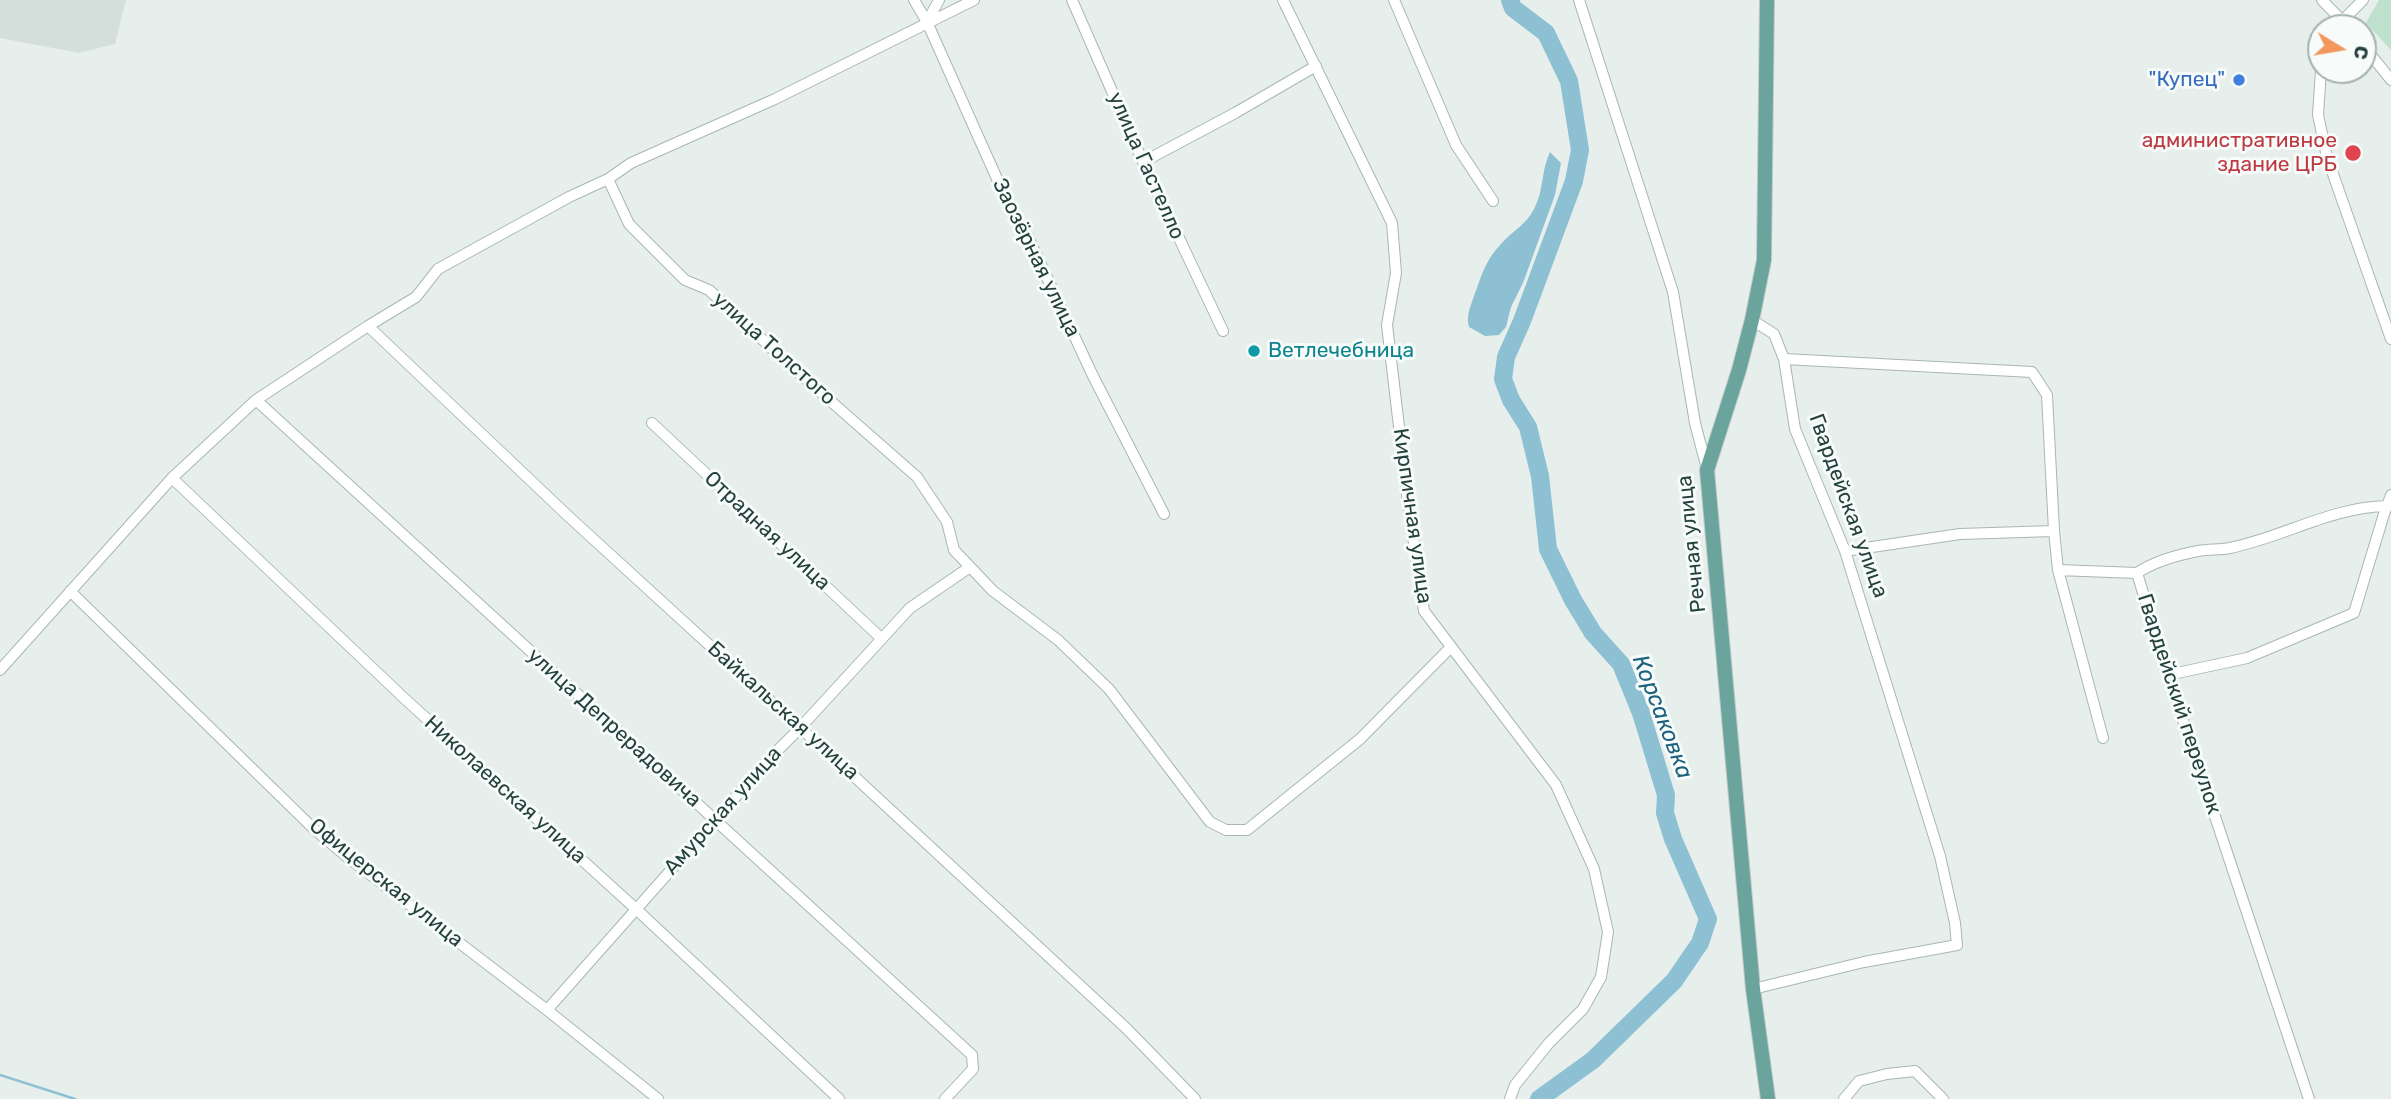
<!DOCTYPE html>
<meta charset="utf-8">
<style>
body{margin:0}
#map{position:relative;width:2391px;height:1099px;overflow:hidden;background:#e6efec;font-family:Rubik,sans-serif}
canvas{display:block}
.north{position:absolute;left:2307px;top:14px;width:70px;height:70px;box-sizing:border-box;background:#f7fbf9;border:2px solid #a3b1ae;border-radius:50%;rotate:101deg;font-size:19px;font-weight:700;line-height:28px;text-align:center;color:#24413d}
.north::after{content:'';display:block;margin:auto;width:24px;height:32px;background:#f3975f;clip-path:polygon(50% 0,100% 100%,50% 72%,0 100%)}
</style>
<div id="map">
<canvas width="2391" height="1099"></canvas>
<div class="north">С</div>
</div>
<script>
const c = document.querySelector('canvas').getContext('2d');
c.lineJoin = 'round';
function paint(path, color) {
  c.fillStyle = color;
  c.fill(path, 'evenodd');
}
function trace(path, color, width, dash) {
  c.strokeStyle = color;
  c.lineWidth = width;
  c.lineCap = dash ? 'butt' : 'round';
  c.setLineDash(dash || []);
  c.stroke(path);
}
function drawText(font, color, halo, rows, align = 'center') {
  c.font = font + ' Rubik,sans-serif';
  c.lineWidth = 6;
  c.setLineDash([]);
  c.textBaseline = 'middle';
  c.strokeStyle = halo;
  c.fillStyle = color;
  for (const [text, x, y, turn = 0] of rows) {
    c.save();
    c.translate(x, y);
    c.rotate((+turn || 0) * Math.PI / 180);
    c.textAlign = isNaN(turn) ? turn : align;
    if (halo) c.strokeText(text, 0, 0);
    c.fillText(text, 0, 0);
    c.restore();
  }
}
const built = new Path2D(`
 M0 0H126L115 44 79 53 0 38Z`);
const green = new Path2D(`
 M2379 0H2391V50L2366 23Z`);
const water = new Path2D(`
 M1550 152 1561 163 1555 195 1523 283 1511 307 1506 327 1499 335 1485 336 1469 327C1466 315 1470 308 1474 296 1482 275 1485 261 1501 244 1512 231 1526 225 1534 209 1544 191 1541 170 1550 152Z`);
const stream = new Path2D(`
 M0 1075 75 1099`);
const river = new Path2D(`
 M1510 0 1513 8 1546 33 1569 81 1580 150 1574 181 1522 321 1506 357 1503 379 1511 400 1528 427 1540 476 1548 549 1573 600 1593 633 1621 664 1641 713 1666 795 1665 813 1673 839 1708 919 1700 943 1674 981 1593 1060 1539 1099`);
const minor = new Path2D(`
 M914 0 927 22 1015 219 1028 237 1093 376 1164 514
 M974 0 775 99 631 163 608 179 629 224 685 280 709 290 793 368 917 477 947 522 954 550 993 591 1058 640 1109 689 1210 822 1226 830H1247L1360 739 1451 647
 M1072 0 1143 162 1223 331
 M1283 0 1392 223 1396 273 1387 325 1408 503 1424 611 1556 785 1594 869 1608 932 1601 977 1583 1009 1549 1043 1515 1085 1510 1099
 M1394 0 1456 145 1493 201
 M1579 0 1673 292 1695 423 1707 469
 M2322 0 2349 28
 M927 22 939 0
 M2340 27 2343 20 2363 0
 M2363 45 2391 80
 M2321 70 2318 115 2327 157 2391 339
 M1143 162 1235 113 1316 66
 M1752 320 1774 334 1784 359 1795 429 1845 551 1940 856 1955 923 1957 945 1864 962 1753 989
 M368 326 567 515 800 728 830 754 1127 1029 1195 1099
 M1784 359 2032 372 2047 395 2054 531 2058 570 2137 573 2168 675 2309 1099
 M256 400 972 1055 973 1069 945 1099
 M652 423 882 639
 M172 478 405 699 636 909 839 1099
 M1845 551 1960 534 2054 531
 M2058 570 2103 738
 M2137 573C2155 561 2177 555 2198 551 2209 549 2220 550 2230 548 2284 537 2331 507 2387 506
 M70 591 315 830 346 856 547 1010 658 1099
 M0 670 172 478 256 400 368 326 416 297 438 269 569 197 608 179
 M2168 675 2247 658 2354 613 2384 514 2391 495
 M547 1010 771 757 800 728 910 608 970 567
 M1844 1099 1859 1081 1887 1074 1915 1071 1943 1099`);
const major = new Path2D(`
 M1767 0 1764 260 1752 320 1739 370 1707 470 1753 989 1768 1099`);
const markers = [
 [2239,80,7,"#3f7fe0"],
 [2353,153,9,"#e0444e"],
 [1254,351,7,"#0f9aa8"]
];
const shopNames = [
 ["\"Купец\"",2225,80]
];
const healthNames = [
 ["административное",2337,141],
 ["здание ЦРБ",2337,165]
];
const streetNames = [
 ["улица Гастелло",1146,166,66],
 ["Заозёрная улица",1036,258,64],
 ["улица Толстого",774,349,42],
 ["Гвардейская улица",1848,506,70],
 ["Кирпичная улица",1412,516,82],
 ["Отрадная улица",767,531,43],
 ["Речная улица",1692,544,-96],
 ["Гвардейский переулок",2179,704,72],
 ["Байкальская улица",783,711,42],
 ["улица Депрерадовича",614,728,42],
 ["Николаевская улица",505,790,42],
 ["Амурская улица",723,811,-48],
 ["Офицерская улица",386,883,39]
];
const cultureNames = [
 ["Ветлечебница",1268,351]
];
const waterNames = [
 ["Корсаковка",1662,717,69]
];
paint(built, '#d4dfdb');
paint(green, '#bfe0cc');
paint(water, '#8ec0d3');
trace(stream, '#8ec0d3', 2.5);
trace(river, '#8ec0d3', 18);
trace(minor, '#a8b7b4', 12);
trace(major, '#c2cac9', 16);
trace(minor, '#fff', 10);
trace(major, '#6aa49d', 14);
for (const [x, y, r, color] of markers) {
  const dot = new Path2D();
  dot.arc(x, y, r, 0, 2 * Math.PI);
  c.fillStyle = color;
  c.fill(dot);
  trace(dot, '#f7fbf9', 2.5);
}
drawText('21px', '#366cbe', '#f7fbf9', shopNames, 'right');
drawText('21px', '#be3a42', '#f7fbf9', healthNames, 'right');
drawText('21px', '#24413d', '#f7fbf9', streetNames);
drawText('21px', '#0d838f', '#f7fbf9', cultureNames, 'left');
drawText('italic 23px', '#1d627f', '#f7fbf9', waterNames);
</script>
